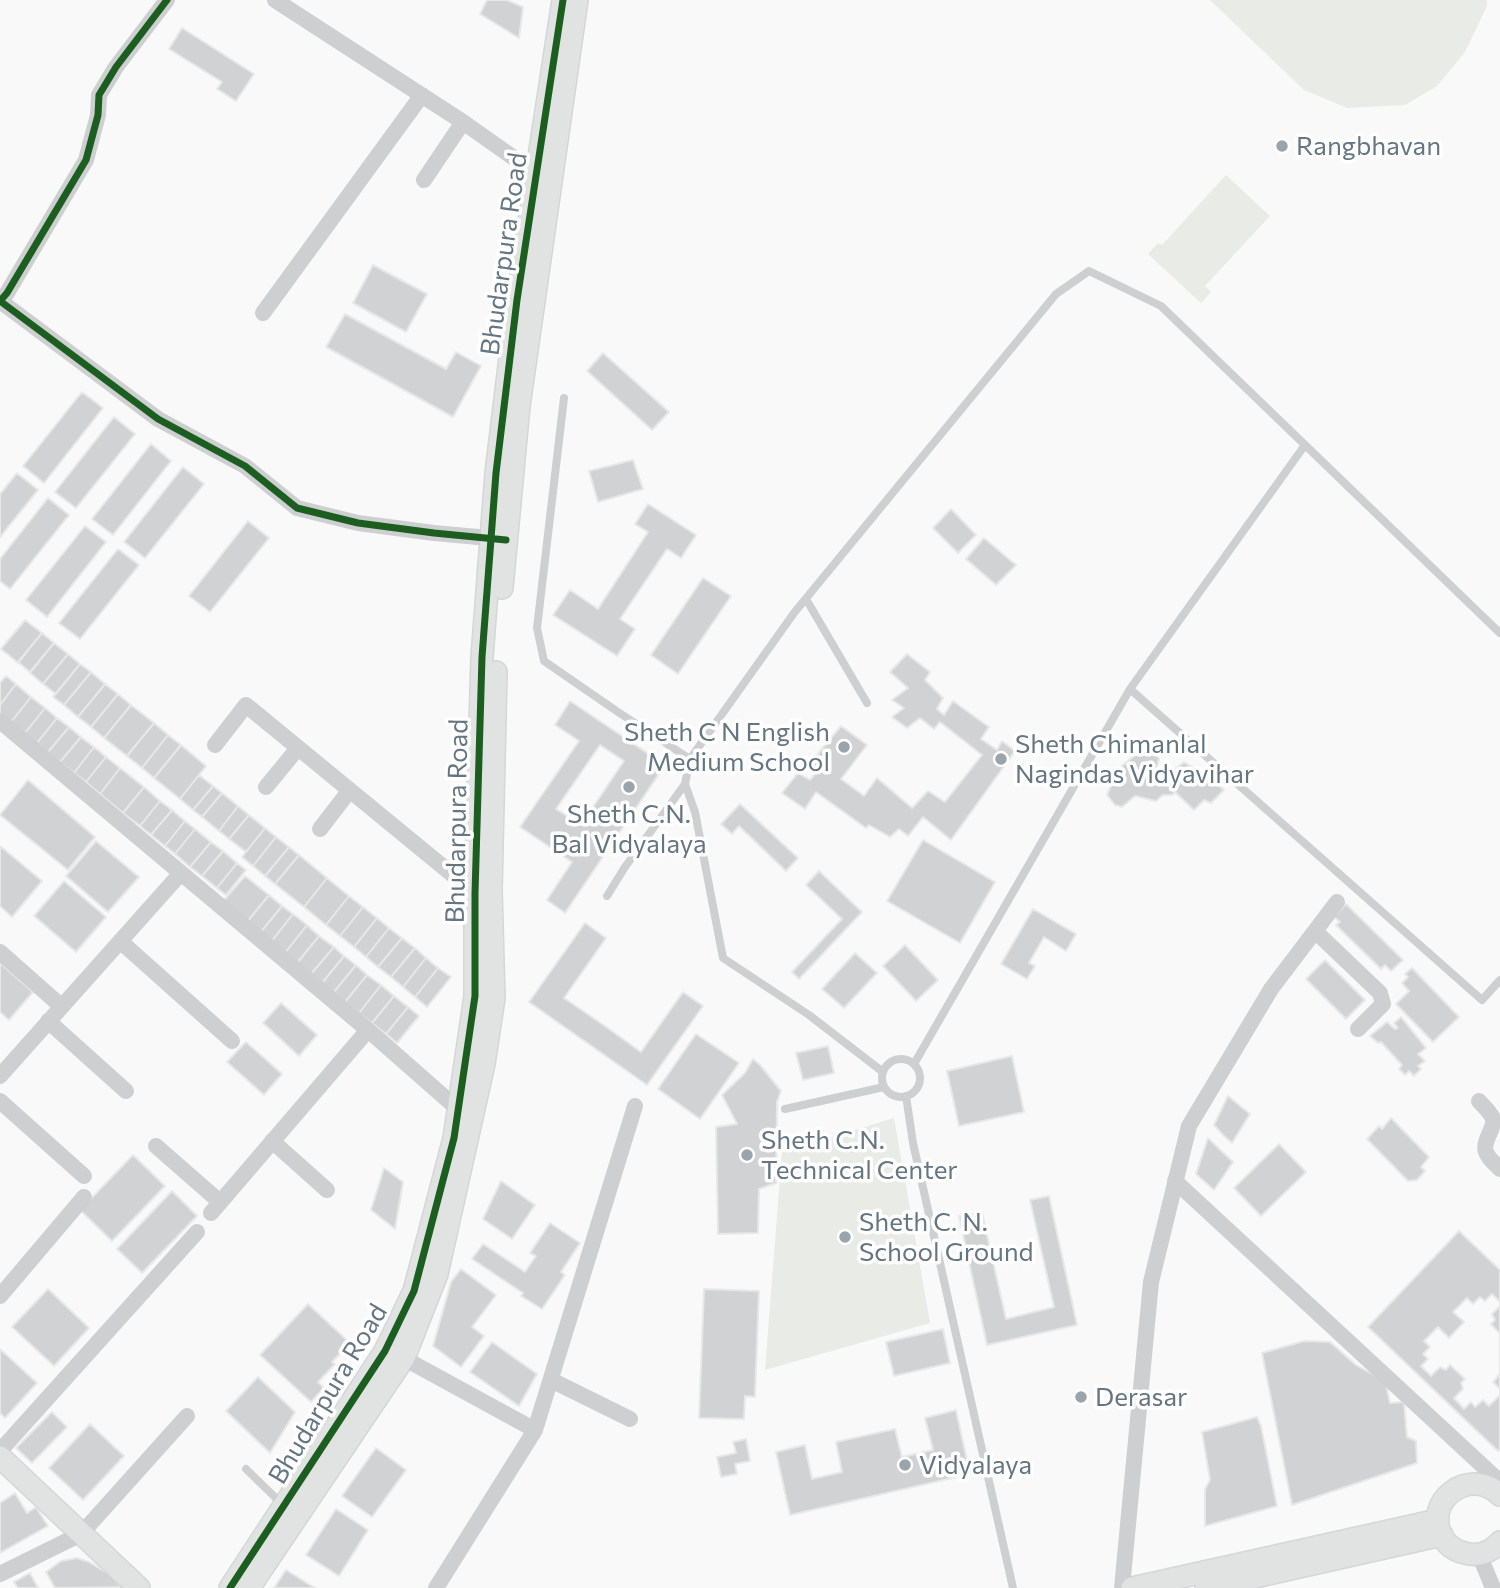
<!DOCTYPE html>
<style>
body{margin:0}
canvas{display:block;background:#f9f9f9}
</style>
<canvas width="1500" height="1588"></canvas>
<script>
const c = document.querySelector('canvas').getContext('2d');
c.lineJoin = 'round';
function paint(path, color) {
  c.fillStyle = color;
  c.fill(path, 'evenodd');
}
function trace(path, color, width, dash) {
  c.strokeStyle = color;
  c.lineWidth = width;
  c.lineCap = dash ? 'butt' : 'round';
  c.setLineDash(dash || []);
  c.stroke(path);
}
function drawText(font, color, halo, rows, align = 'center') {
  c.font = font + ' Commissioner,sans-serif';
  c.lineWidth = 7;
  c.setLineDash([]);
  c.textBaseline = 'middle';
  c.strokeStyle = halo;
  c.fillStyle = color;
  for (const [text, x, y, turn = 0] of rows) {
    c.save();
    c.translate(x, y);
    c.rotate((+turn || 0) * Math.PI / 180);
    c.textAlign = isNaN(turn) ? turn : align;
    if (halo) c.strokeText(text, 0, 0);
    c.fillText(text, 0, 0);
    c.restore();
  }
}
const green = new Path2D(`
 M1210 0H1487V6L1465 52 1437 86 1405 105 1347 108 1304 90Z
 M1226 175 1270 216 1205 286 1211 292 1201 303 1148 254 1158 243 1162 245Z
 M894 1118 930 1323 765 1370 782 1152Z`);
const building = new Path2D(`
 M487 0H507L523 7 519 38 480 14Z
 M182 28 254 74 236 101 217 89 222 82 169 49Z
 M373 265 427 294 406 332 353 303Z
 M345 314 446 369 456 352 481 366 453 417 326 347Z
 M603 353 669 412 652 430 587 371Z
 M82 392 103 408 44 483 23 466Z
 M114 417 135 434 76 508 55 492Z
 M151 444 171 461 113 535 92 519Z
 M633 460 643 489 598 502 589 471Z
 M183 467 204 484 145 558 124 542Z
 M17 473 38 490 0 537V494Z
 M48 498 69 515 10 589 0 581V559Z
 M648 504 696 535 681 558 667 549 620 619 635 629 617 656 553 615 570 590 598 609 648 532 635 524Z
 M951 509 976 535 958 553 933 528Z
 M248 521 269 538 210 612 189 596Z
 M85 526 106 542 47 617 26 600Z
 M984 538 1016 565 996 585 966 559Z
 M118 549 139 565 80 639 59 623Z
 M703 578 731 596 678 674 651 655Z
 M25 620 42 633 18 663 1 649Z
 M42 633 54 643 30 672 18 662Z
 M54 643 68 654 43 684 30 673Z
 M68 654 80 664 56 694 43 684Z
 M907 654 930 672 925 680 943 698 937 709 944 715 953 701 989 727 981 739 997 750 1002 741 1015 751 951 840 923 817 908 836 899 829 890 837 869 825 866 828 816 792 805 809 782 793 798 773 810 780 814 775 807 767 841 726 867 745 841 779 864 796 877 778 912 808 928 791 945 802 982 755 940 722 934 729 920 718 907 728 892 717 904 708 892 700 908 688 890 672Z
 M80 664 91 672 64 705 53 697Z
 M91 672 105 684 78 717 64 705Z
 M6 676 16 684 0 705V683Z
 M16 684 31 697 11 722 0 713V705Z
 M105 684 118 694 91 727 78 717Z
 M118 694 131 705 104 738 91 727Z
 M31 697 45 708 25 733 11 722Z
 M570 701 665 765 565 913 547 900 572 862 520 827 579 741 555 725ZM600 745 624 761 581 825 556 809Z
 M131 705 154 723 127 756 104 738Z
 M45 708 57 718 37 743 25 733Z
 M57 718 69 727 48 752 37 743Z
 M154 723 168 735 142 768 127 756Z
 M69 727 81 737 60 762 48 752Z
 M168 735 181 745 154 778 142 768Z
 M81 737 94 747 74 773 60 762Z
 M181 745 206 766 180 799 154 778Z
 M94 747 106 757 86 782 74 773Z
 M1155 749 1159 759 1157 767 1163 771H1172L1184 762 1213 780 1224 790 1211 803 1204 800 1194 810 1175 792 1172 795H1163L1156 801 1135 796 1122 807 1115 805 1107 795 1114 778 1122 766 1141 750Z
 M106 757 120 768 100 794 86 782Z
 M120 768 144 787 123 813 100 794Z
 M199 775 213 786 193 810 180 799Z
 M28 780 95 837 68 870 0 815Z
 M213 786 222 793 202 817 193 810Z
 M144 787 160 801 140 826 123 813Z
 M222 793 238 806 219 831 202 817Z
 M160 801 172 810 151 835 140 826Z
 M740 804 798 858 786 871 739 826 732 834 721 824Z
 M238 806 249 815 229 839 219 831Z
 M172 810 185 821 165 846 151 835Z
 M249 815 265 828 246 852 229 839Z
 M185 821 195 829 175 854 165 846Z
 M265 828 276 837 253 866 242 857Z
 M195 829 211 842 190 867 175 854Z
 M276 837 289 847 265 876 253 866Z
 M923 840 995 882 960 943 887 901Z
 M96 841 139 877 108 912 66 876Z
 M211 842 223 851 202 876 190 867Z
 M0 846 42 881 12 917 0 906Z
 M289 847 299 855 275 884 265 876Z
 M223 851 237 863 217 888 202 876Z
 M299 855 327 878 304 907 275 884Z
 M237 863 246 870 226 895 217 888Z
 M819 871 862 912 799 979 792 972 842 919 806 885Z
 M245 876 269 895 247 922 223 901Z
 M327 878 349 896 326 925 304 907Z
 M64 881 106 917 76 952 34 916Z
 M269 895 282 906 260 933 247 922Z
 M349 896 363 907 340 936 326 925Z
 M1346 904 1403 960 1391 971 1385 965 1381 969 1336 925 1340 922 1334 917Z
 M282 906 293 914 271 942 260 933Z
 M363 907 377 918 354 947 340 936Z
 M1033 909 1076 934 1066 951 1044 937 1029 963 1035 966 1027 979 1001 964Z
 M293 914 307 925 285 953 271 942Z
 M377 918 389 928 366 957 354 947Z
 M585 923 606 938 564 998 602 1024 641 1052 683 992 703 1006 647 1085 529 1002Z
 M307 925 319 936 297 963 285 953Z
 M389 928 402 938 378 967 366 957Z
 M319 936 334 947 311 974 297 963Z
 M402 938 415 948 391 977 378 967Z
 M905 945 938 980 916 1001 883 966Z
 M334 947 344 956 322 983 311 974Z
 M415 948 426 958 403 987 391 977Z
 M855 953 877 973 844 1008 822 989Z
 M344 956 356 965 334 992 322 983Z
 M426 958 438 968 415 997 403 987Z
 M1325 960 1365 1000 1346 1019 1306 979Z
 M0 963 33 992 9 1020 0 1012Z
 M356 965 367 975 345 1002 334 992Z
 M438 968 451 977 427 1007 415 997Z
 M1412 968 1459 1017 1433 1042 1396 1004 1409 991 1402 983 1408 977 1405 974Z
 M367 975 381 985 359 1013 345 1002Z
 M381 985 394 996 372 1023 359 1013Z
 M394 996 408 1007 386 1034 372 1023Z
 M281 1003 317 1035 299 1056 263 1023Z
 M408 1007 419 1016 397 1043 386 1034Z
 M1401 1017 1426 1048 1418 1054 1425 1061 1418 1066 1421 1069 1414 1076 1409 1071 1405 1075 1399 1069 1402 1065 1381 1042 1378 1043 1370 1036 1387 1022 1395 1029 1398 1028 1394 1023Z
 M696 1034 739 1063 700 1119 658 1089Z
 M246 1042 282 1074 264 1095 227 1062Z
 M828 1046 834 1073 803 1080 796 1053Z
 M1012 1056 1024 1112 959 1126 947 1071Z
 M753 1059 760 1065 781 1091 777 1102 776 1183 759 1189 758 1233 718 1234 716 1127 737 1124 722 1095 745 1073Z
 M1228 1096 1250 1114 1232 1143 1224 1136 1214 1125Z
 M1391 1118 1429 1157 1421 1167 1425 1171 1417 1180 1408 1181 1367 1139 1379 1126 1382 1129Z
 M1208 1138 1233 1162 1214 1190 1196 1174Z
 M1279 1144 1306 1172 1261 1216 1234 1188Z
 M133 1155 165 1186 112 1241 80 1210Z
 M384 1168 403 1182 395 1229 371 1210Z
 M501 1181 535 1205 512 1239 483 1219Z
 M172 1191 197 1216 142 1273 117 1249Z
 M1049 1196 1077 1325 987 1345 959 1216 982 1213 1006 1319 1054 1307 1030 1200Z
 M550 1223 580 1243 561 1272 565 1275 542 1309 521 1296 523 1293 472 1259 483 1244 525 1272 536 1256 530 1253Z
 M1459 1231 1500 1270V1449L1498 1451 1368 1327Z
 M461 1269 496 1295 472 1327 484 1336 461 1367 433 1346 451 1282Z
 M48 1289 89 1328 54 1366 12 1327Z
 M704 1289 759 1291 755 1397 745 1396 744 1419 699 1418Z
 M1492 1294 1500 1302V1306L1492 1314 1495 1320 1491 1324 1500 1334V1374L1493 1382 1500 1389V1395L1489 1406 1483 1400 1475 1407 1471 1402 1464 1409 1454 1398 1463 1389 1461 1383 1465 1379 1450 1365 1446 1370 1440 1367 1431 1376 1421 1366 1428 1359 1423 1354 1430 1347 1424 1341 1438 1327 1449 1338 1464 1322 1453 1312 1467 1298 1473 1304 1480 1297 1485 1301Z
 M308 1304 350 1343 332 1362 335 1364 318 1382 324 1388 311 1402 260 1355Z
 M943 1329 950 1363 894 1376 886 1342Z
 M1304 1341 1330 1342 1356 1365 1374 1375 1385 1379 1390 1403 1404 1402 1407 1437 1416 1441 1417 1463 1292 1505 1262 1353Z
 M492 1342 537 1374 519 1406 470 1372Z
 M0 1349 37 1383 5 1418 0 1413Z
 M258 1377 295 1412 270 1453 226 1411Z
 M956 1410 970 1474 790 1515 776 1452 805 1445 812 1479 842 1472 836 1442 895 1429 902 1457 933 1450 925 1418Z
 M52 1412 67 1427 32 1463 16 1448Z
 M1257 1417 1261 1426 1277 1506 1205 1526V1489L1210 1480 1202 1432Z
 M90 1424 124 1456 83 1500 49 1468Z
 M746 1439 750 1461 735 1464 737 1474 721 1477 717 1457 736 1453 733 1442Z
 M376 1448 406 1470 372 1517 342 1496Z
 M15 1493 27 1513 36 1507 48 1526 0 1553V1503Z
 M336 1509 368 1530 339 1576 306 1555Z
 M77 1558 89 1562 112 1576 121 1587 55 1588 46 1572 61 1561Z
 M286 1570 315 1588H274Z
 M30 1573 38 1588H18L14 1582Z`);
const lane = new Path2D(`
 M564 398 537 628 544 661 618 712 690 759 794 613 1056 294 1089 271 1161 306 1500 633
 M806 599 867 703
 M1130 689 1305 445
 M685 784 695 812 723 958 809 1015 883 1072
 M607 896 625 867 685 784 690 759
 M882 1078a19 19 0 1 1 38 0a19 19 0 1 1-38 0Z
 M914 1064 1130 689 1482 1000 1500 980
 M906 1096 913 1143 1013 1588
 M785 1109 884 1087
 M246 1469 282 1504`);
const street = new Path2D(`
 M167 0 116 67 99 95 98 115 86 160 7 293 0 301 158 419 245 466 297 508 358 523 434 533 500 539
 M275 0 463 122 545 180
 M424 180 463 122
 M263 313 422 95
 M0 721 368 1030 459 1110 466 1114
 M215 745 246 705 475 893 483 894
 M266 787 298 748
 M320 829 350 790
 M1315 931 1380 993 1383 1004 1358 1029
 M120 941 232 1041
 M0 952 61 1006
 M48 1021 126 1091
 M0 1076 181 873
 M0 1101 84 1176
 M1479 1101C1483 1106 1491 1112 1493 1119 1494 1124 1492 1126 1491 1130 1481 1151 1484 1153 1500 1169
 M272 1141 327 1190
 M156 1146 220 1202
 M1175 1181 1499 1481
 M211 1213 368 1030
 M0 1296 84 1197
 M396 1354 535 1430
 M551 1380 630 1419
 M0 1451 197 1232
 M1479 1554 1493 1588
 M0 1574 81 1534 187 1416
 M436 1588 535 1430 635 1106
 M1122 1588 1151 1282 1189 1126 1271 989 1337 902`);
const secondary = new Path2D(`
 M502 588 519 406 577 0
 M0 1457 139 1588
 M1500 1495C1470 1465 1421 1502 1443 1538 1448 1546 1456 1551 1465 1553 1478 1557 1491 1552 1500 1542
 M230 1588 385 1351 414 1291 454 1138 475 996V893L482 657 496 473 517 300 563 0
 M249 1588 404 1358 437 1274 484 1064 494 998 491 890 496 672
 M1132 1588 1438 1520
 M1206 1588 1442 1535`);
const cycleway = new Path2D(`
 M167 0 116 67 99 95 98 115 86 160 7 293 0 301 158 419 245 466 297 508 358 523 434 533 506 540
 M230 1588 385 1351 414 1291 454 1138 475 996V893L482 657 496 473 517 300 563 0`);
const markers = [
 [1282,146,7,"#99a4ac"],
 [844,747,7,"#99a4ac"],
 [1001,759,7,"#99a4ac"],
 [629,787,7,"#99a4ac"],
 [747,1155,7,"#99a4ac"],
 [845,1237,7,"#99a4ac"],
 [1081,1397,7,"#99a4ac"],
 [905,1465,7,"#99a4ac"]
];
const poiNames = [
 ["Rangbhavan",1296,146],
 ["Sheth C N English",830,732,"right"],
 ["Medium School",830,762,"right"],
 ["Sheth Chimanlal",1015,744],
 ["Nagindas Vidyavihar",1015,774],
 ["Sheth C.N.",629,814,"center"],
 ["Bal Vidyalaya",629,844,"center"],
 ["Sheth C.N.",761,1140],
 ["Technical Center",761,1170],
 ["Sheth C. N.",859,1222],
 ["School Ground",859,1252],
 ["Derasar",1095,1397],
 ["Vidyalaya",919,1465]
];
const streetNames = [
 ["Bhudarpura Road",504,254,-82],
 ["Bhudarpura Road",457,821,-89],
 ["Bhudarpura Road",328,1394,-59]
];
paint(green, '#e8ebe6');
paint(building, '#d0d2d3');
trace(building, '#e8e8e8', 2);
trace(secondary, '#d5d6d7', 24);
trace(lane, '#cecfd0', 8);
trace(street, '#cecfd0', 16);
trace(secondary, '#e1e2e2', 21);
trace(cycleway, '#1b5e20', 7);
for (const [x, y, r, color] of markers) {
  const dot = new Path2D();
  dot.arc(x, y, r, 0, 2 * Math.PI);
  c.fillStyle = color;
  c.fill(dot);
  trace(dot, '#fff', 2.5);
}
drawText('26px', '#657683', '#fff', poiNames, 'left');
drawText('26px', '#657683', '#fff', streetNames);
</script>
